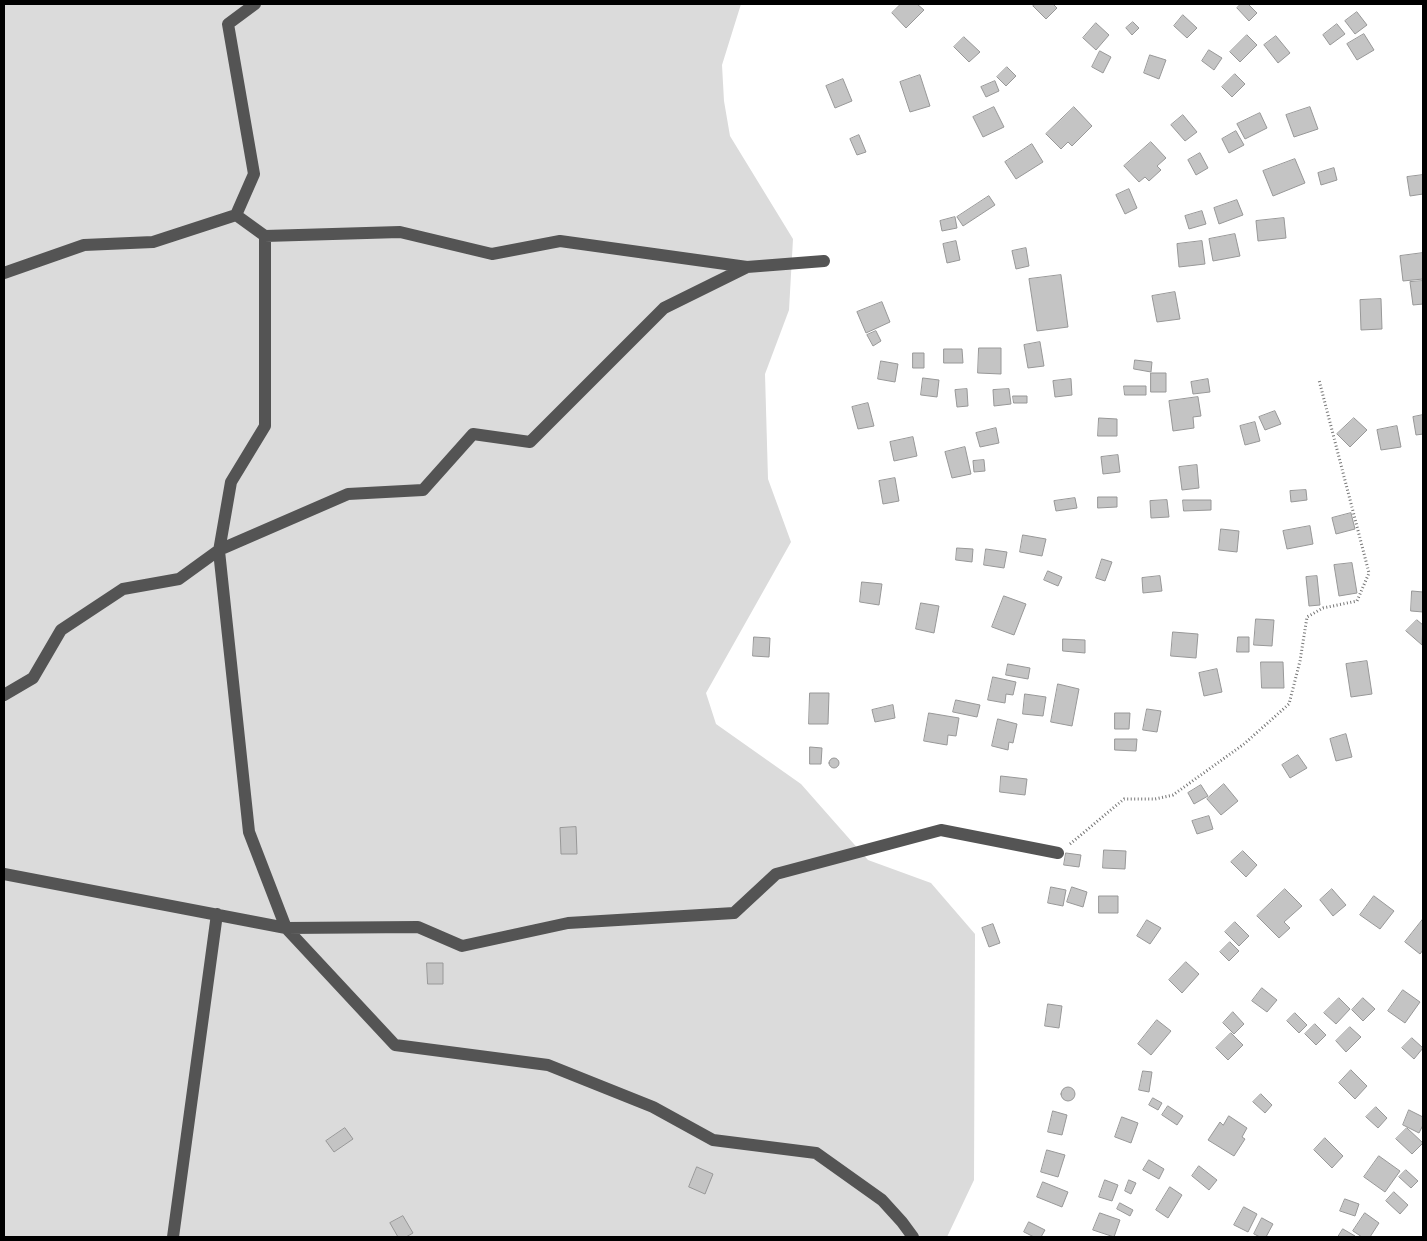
<!DOCTYPE html>
<style>
body{margin:0}
#map{position:relative;width:1427px;height:1241px;overflow:hidden;background:#fff;font-family:Helvetica,sans-serif}
canvas{display:block}
.frame{position:absolute;inset:0;border:5px solid #000;pointer-events:none}
</style>
<div id="map">
<canvas width="1427" height="1241"></canvas>
<div class="frame"></div>
</div>
<script>
const c = document.querySelector('canvas').getContext('2d');
c.lineJoin = 'round';
function paint(path, color) {
  c.fillStyle = color;
  c.fill(path, 'evenodd');
}
function trace(path, color, width, dash) {
  c.strokeStyle = color;
  c.lineWidth = width;
  c.lineCap = dash ? 'butt' : 'round';
  c.setLineDash(dash || []);
  c.stroke(path);
}
const green = new Path2D(`
 M4 4H741L722 65 724 101 730 136 793 239 789 310 765 374 768 479 791 542 706 693 716 724 801 784 868 860 931 883 975 934 974 1180 947 1237H4Z`);
const building = new Path2D(`
 M901 4H917L924 10 906 28 892 13Z
 M1036 4H1053L1057 8 1046 19 1033 6Z
 M1241 4H1248L1257 13 1249 21 1237 8Z
 M1357 12 1367 25 1355 34 1345 21Z
 M1183 15 1197 28 1187 38 1174 26Z
 M1133 22 1139 28 1132 35 1126 28Z
 M1096 23 1109 35 1096 50 1083 38Z
 M1337 24 1345 34 1330 45 1323 35Z
 M1364 34 1374 50 1357 60 1347 44Z
 M1247 35 1257 45 1240 62 1230 52Z
 M1276 36 1290 53 1278 63 1264 45Z
 M964 37 980 52 969 62 954 47Z
 M1209 50 1222 58 1214 70 1202 61Z
 M1100 51 1111 57 1103 73 1092 67Z
 M1150 55 1166 60 1159 79 1144 73Z
 M1007 67 1016 76 1006 86 997 77Z
 M1235 74 1245 84 1232 97 1222 87Z
 M920 75 930 106 910 112 900 82Z
 M843 79 852 101 835 108 826 86Z
 M995 81 999 91 986 97 981 87Z
 M994 107 1004 127 983 137 973 117Z
 M1074 107 1092 126 1072 146 1068 142 1061 149 1046 134Z
 M1310 107 1318 129 1294 137 1286 115Z
 M1260 113 1267 128 1245 139 1237 124Z
 M1183 115 1197 132 1185 141 1171 125Z
 M1236 131 1244 145 1229 153 1222 139Z
 M859 135 866 152 857 155 850 139Z
 M1151 142 1166 158 1157 166 1161 170 1149 181 1145 177 1139 182 1124 166Z
 M1032 144 1043 162 1016 179 1005 162Z
 M1200 153 1208 168 1196 175 1188 160Z
 M1295 159 1305 183 1273 196 1263 171Z
 M1334 168 1337 180 1321 185 1318 173Z
 M1423 175V194L1410 196 1407 177Z
 M1129 189 1137 208 1125 214 1116 195Z
 M989 196 995 205 963 226 957 217Z
 M1237 200 1243 215 1219 224 1214 208Z
 M1202 211 1206 224 1189 229 1185 216Z
 M955 217 957 228 942 231 940 221Z
 M1284 218 1286 238 1258 241 1256 221Z
 M1235 234 1240 256 1213 261 1209 239Z
 M956 241 960 260 947 263 943 244Z
 M1202 241 1205 264 1179 267 1177 244Z
 M1026 248 1029 266 1016 269 1012 251Z
 M1423 253V279L1403 281 1400 256Z
 M1061 275 1068 327 1037 331 1029 279Z
 M1423 281V304L1413 305 1410 282Z
 M1175 292 1180 319 1157 322 1152 296Z
 M1381 299 1382 329 1361 330 1360 300Z
 M882 302 890 322 866 333 857 312Z
 M876 331 881 341 873 346 867 335Z
 M1040 342 1044 366 1028 368 1024 345Z
 M979 348H1001V374L978 373Z
 M944 349H962L963 363H944Z
 M913 353H924V368H913Z
 M1135 360 1152 362 1151 372 1134 369Z
 M881 361 898 364 895 382 878 379Z
 M1151 373H1166V392H1151Z
 M923 378 939 380 937 397 921 395Z
 M1071 379 1072 395 1055 397 1053 381Z
 M1208 379 1210 392 1193 394 1191 382Z
 M1124 386H1146V395H1125Z
 M967 389 968 406 957 407 955 390Z
 M1009 389 1011 404 994 406 993 390Z
 M1013 396H1027V403H1014Z
 M1198 397 1201 416 1193 417 1194 428 1173 431 1169 401Z
 M868 403 874 426 858 429 852 407Z
 M1275 411 1281 424 1265 430 1259 417Z
 M1423 415V434L1416 435 1413 417Z
 M1099 418 1117 419V436H1098Z
 M1354 418 1367 430 1350 447 1337 434Z
 M1255 422 1260 441 1245 445 1240 426Z
 M1397 426 1401 447 1381 450 1377 430Z
 M996 428 999 443 980 447 976 433Z
 M913 437 917 456 894 461 890 442Z
 M965 447 971 474 952 478 945 452Z
 M1118 455 1120 472 1103 474 1101 457Z
 M984 460 985 471 974 472 973 461Z
 M1197 465 1199 488 1182 490 1179 467Z
 M895 478 899 501 883 504 879 481Z
 M1306 490 1307 500 1291 502 1290 491Z
 M1098 497H1117V507L1098 508Z
 M1075 498 1077 508 1056 511 1054 501Z
 M1167 500 1169 517 1151 518 1150 501Z
 M1183 500H1211V510L1184 511Z
 M1351 513 1355 529 1336 534 1332 518Z
 M1310 526 1313 544 1287 549 1283 531Z
 M1221 529 1239 531 1237 552 1219 550Z
 M1023 535 1046 539 1042 556 1020 552Z
 M957 548 973 549 972 562 956 560Z
 M986 549 1007 552 1004 568 984 565Z
 M1102 559 1112 562 1105 581 1096 578Z
 M1352 563 1357 593 1339 596 1334 565Z
 M1048 571 1062 577 1058 586 1044 580Z
 M1160 576 1162 591 1143 593 1142 578Z
 M1317 576 1320 605 1309 606 1306 577Z
 M862 582 882 584 879 605 860 602Z
 M1412 591 1423 592V612L1411 611Z
 M1004 596 1026 604 1014 635 992 627Z
 M921 603 939 606 934 633 916 629Z
 M1256 619 1274 620 1272 646 1254 645Z
 M1417 620 1423 625 1422 645 1406 631Z
 M1173 632 1198 634 1196 658 1171 656Z
 M754 637 770 638 769 657 753 656Z
 M1238 637H1249V652H1237Z
 M1063 639 1085 640V653L1063 651Z
 M1367 661 1372 694 1351 697 1346 664Z
 M1261 662H1283L1284 688H1262Z
 M1008 664 1030 668 1028 679 1006 675Z
 M1217 669 1222 692 1204 696 1199 673Z
 M993 677 1016 682 1013 695 1006 694 1005 703 988 700Z
 M1058 684 1079 689 1072 726 1051 722Z
 M810 693H829L828 724H809Z
 M1025 694 1046 697 1043 716 1023 714Z
 M956 700 980 705 977 717 953 712Z
 M893 705 895 718 875 722 872 710Z
 M1147 709 1161 711 1157 732 1143 730Z
 M929 713 959 718 956 736 948 735 947 745 924 741Z
 M1115 713H1130L1129 729H1115Z
 M998 719 1017 724 1013 743 1009 742 1008 750 992 746Z
 M1346 734 1352 757 1336 761 1330 739Z
 M1115 739H1137L1136 751 1115 750Z
 M810 747 822 748 821 764H810Z
 M1298 755 1307 768 1290 778 1282 765Z
 M829 763a5 5 0 1 1 10 0a5 5 0 1 1-10 0Z
 M1001 776 1027 779 1025 795 1000 792Z
 M1224 784 1238 801 1221 815 1207 799Z
 M1201 785 1208 796 1194 804 1188 793Z
 M1209 816 1213 829 1197 834 1192 821Z
 M576 827 577 854H561L560 828Z
 M1104 850 1126 851 1125 869 1103 868Z
 M1243 851 1257 865 1246 877 1231 862Z
 M1066 853 1081 855 1079 867 1064 865Z
 M1051 887 1066 890 1063 906 1048 903Z
 M1072 887 1087 892 1083 907 1067 902Z
 M1285 889 1302 906 1284 922 1290 928 1279 938 1257 916Z
 M1332 889 1346 905 1333 916 1320 900Z
 M1099 896H1118V913H1099Z
 M1374 896 1394 911 1380 929 1360 915Z
 M1423 919V950L1420 954 1405 942Z
 M1147 920 1161 928 1150 944 1137 936Z
 M1235 922 1249 936 1239 946 1225 932Z
 M993 924 1000 943 989 947 982 928Z
 M1230 942 1239 951 1229 961 1220 952Z
 M1186 962 1199 974 1182 993 1169 980Z
 M427 963H443V984H428Z
 M1262 988 1277 1000 1267 1012 1252 1001Z
 M1403 990 1420 1002 1405 1023 1388 1011Z
 M1339 998 1350 1009 1336 1024 1324 1013Z
 M1363 998 1375 1009 1363 1021 1352 1010Z
 M1048 1004 1062 1006 1059 1028 1045 1026Z
 M1233 1012 1244 1024 1234 1034 1223 1023Z
 M1295 1013 1307 1025 1299 1033 1287 1021Z
 M1157 1020 1171 1031 1151 1055 1138 1044Z
 M1315 1024 1326 1035 1316 1045 1305 1034Z
 M1350 1027 1361 1037 1346 1052 1336 1041Z
 M1231 1033 1243 1045 1228 1060 1216 1048Z
 M1412 1038 1423 1048 1414 1059 1402 1048Z
 M1351 1070 1367 1086 1355 1099 1339 1083Z
 M1143 1071 1152 1072 1149 1092 1139 1090Z
 M1061 1094a7 7 0 1 1 14 0a7 7 0 1 1-14 0Z
 M1261 1094 1272 1105 1265 1113 1253 1102Z
 M1153 1098 1162 1103 1158 1110 1149 1105Z
 M1168 1106 1183 1116 1177 1125 1162 1115Z
 M1376 1107 1387 1118 1378 1128 1366 1117Z
 M1409 1110 1423 1117V1125L1419 1133 1403 1125Z
 M1053 1111 1067 1115 1062 1135 1048 1132Z
 M1229 1116 1247 1128 1242 1137 1245 1139 1234 1156 1208 1140 1220 1122 1223 1125Z
 M1122 1117 1138 1123 1131 1143 1115 1137Z
 M345 1128 353 1139 334 1152 326 1141Z
 M1407 1128 1423 1143 1412 1154 1396 1139Z
 M1325 1138 1343 1156 1332 1168 1314 1150Z
 M1047 1150 1065 1155 1058 1177 1041 1172Z
 M1379 1156 1400 1171 1385 1192 1364 1177Z
 M1149 1160 1164 1169 1159 1179 1143 1170Z
 M1199 1166 1217 1180 1209 1190 1192 1176Z
 M697 1167 713 1174 705 1194 689 1187Z
 M1406 1170 1418 1181 1411 1188 1399 1177Z
 M1105 1180 1118 1185 1112 1201 1099 1197Z
 M1129 1180 1136 1183 1131 1194 1125 1191Z
 M1043 1182 1068 1192 1062 1207 1037 1197Z
 M1170 1187 1182 1195 1168 1218 1156 1210Z
 M1394 1192 1408 1205 1400 1214 1386 1201Z
 M1345 1199 1359 1204 1355 1216 1340 1211Z
 M1120 1203 1133 1210 1130 1216 1117 1209Z
 M1244 1207 1257 1214 1248 1232 1234 1225Z
 M1100 1213 1120 1220 1114 1237 1093 1230Z
 M1365 1213 1379 1223 1370 1237H1362L1353 1231Z
 M403 1216 413 1233 406 1237H398L390 1223Z
 M1262 1218 1273 1224 1266 1237H1260L1254 1234Z
 M1029 1222 1045 1230 1041 1237H1034L1024 1232Z
 M1343 1229 1355 1236V1237H1338Z`);
const path = new Path2D(`
 M1070 844 1124 799H1155L1173 795 1244 744 1289 704 1300 661 1307 617 1323 608 1357 601 1369 573 1319 380`);
const minor = new Path2D(`
 M236 215 265 236 400 232 492 254 560 241 747 267
 M265 236V426L231 482 219 551 249 832 286 928 395 1045 548 1065 653 1107 713 1140 816 1153 882 1200 902 1222 913 1237
 M4 273 84 245 153 242 236 215 254 174 228 24 255 4
 M4 695 33 678 61 630 123 589 179 579 219 550 348 494 423 490 473 434 530 442 664 308 747 267 824 261
 M4 874 286 928 418 927 462 946 568 923 734 913 776 874 941 830 1058 853
 M173 1237 217 914`);
paint(green, '#dbdbdb');
paint(building, '#c4c4c4');
trace(building, '#989898', 1);
trace(path, '#767676', 3, [1, 2.5]);
trace(minor, '#545454', 12);
</script>
